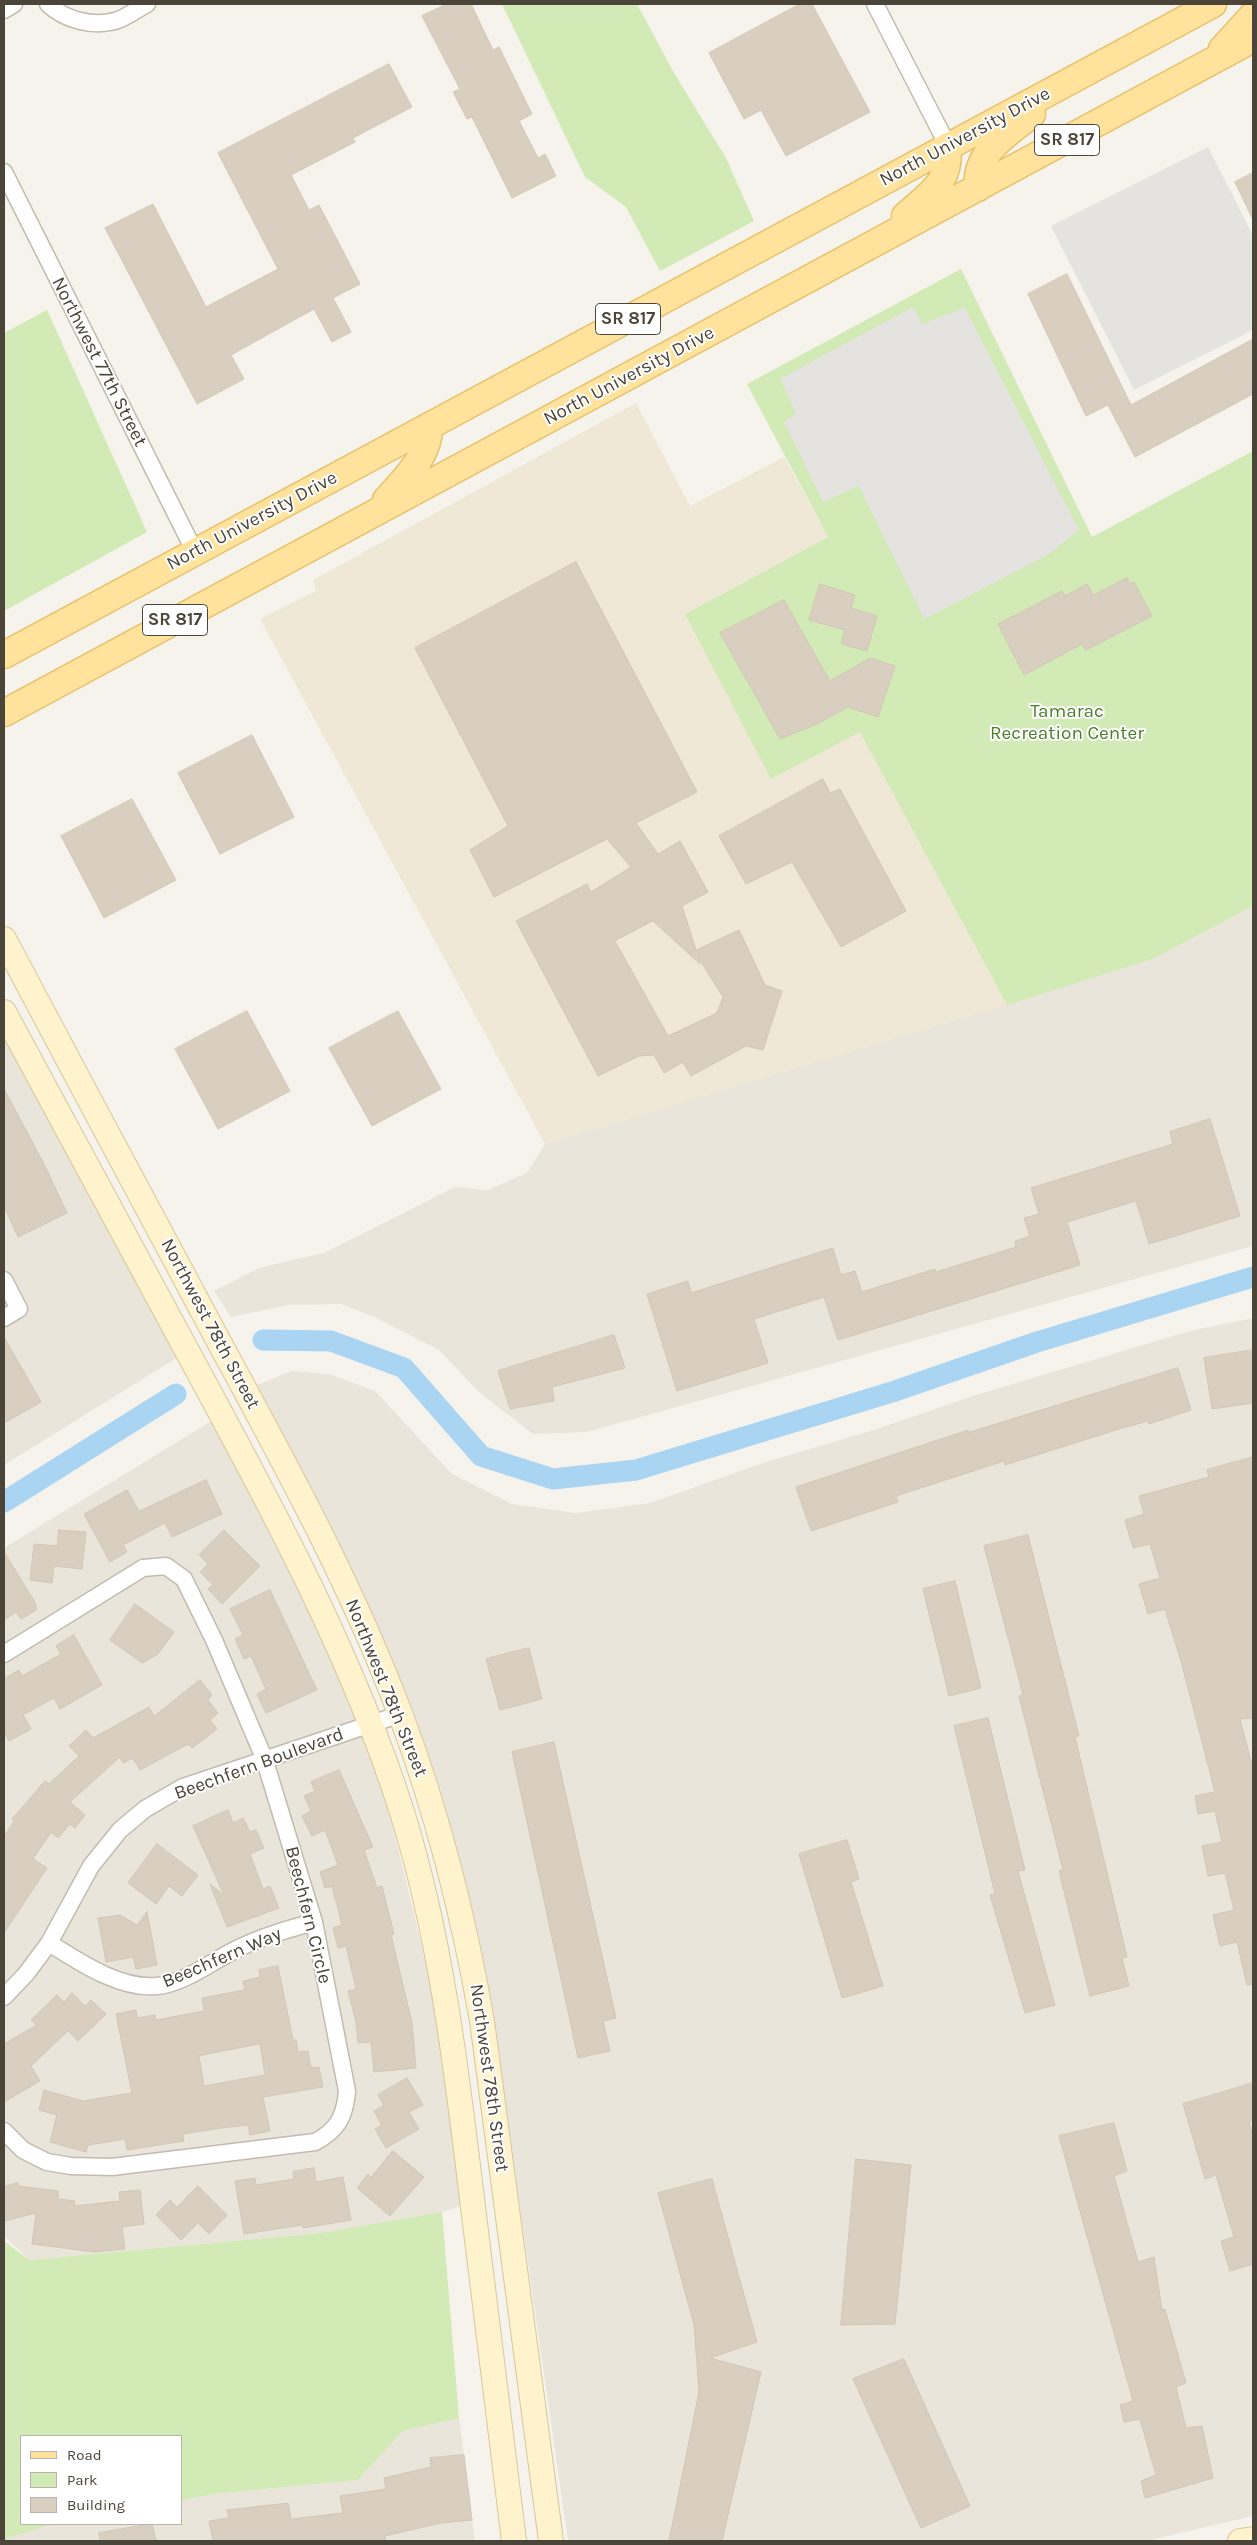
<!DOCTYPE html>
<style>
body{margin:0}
#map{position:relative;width:1257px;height:2545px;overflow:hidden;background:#f6f3ec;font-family:Karla,sans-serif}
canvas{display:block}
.frame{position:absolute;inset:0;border:5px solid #4b4439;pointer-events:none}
.legend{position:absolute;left:20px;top:2435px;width:162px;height:90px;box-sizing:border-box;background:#fff;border:1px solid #b7b4b0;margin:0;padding:6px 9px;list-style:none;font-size:15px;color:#4b4439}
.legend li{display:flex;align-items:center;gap:10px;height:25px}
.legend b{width:25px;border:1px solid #b7b4b0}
</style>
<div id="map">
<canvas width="1257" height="2545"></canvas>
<div class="frame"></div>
<ul class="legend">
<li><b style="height:6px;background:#ffe39c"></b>Road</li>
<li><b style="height:14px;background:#d2eab5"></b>Park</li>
<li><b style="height:14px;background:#d8cfc1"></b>Building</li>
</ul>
</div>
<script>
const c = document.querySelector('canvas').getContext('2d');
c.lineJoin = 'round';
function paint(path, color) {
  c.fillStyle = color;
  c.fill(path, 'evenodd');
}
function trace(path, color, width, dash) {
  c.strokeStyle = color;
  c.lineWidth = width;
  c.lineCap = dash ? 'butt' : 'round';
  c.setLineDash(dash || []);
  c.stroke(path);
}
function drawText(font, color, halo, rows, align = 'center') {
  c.font = font + ' Karla,sans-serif';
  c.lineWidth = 4;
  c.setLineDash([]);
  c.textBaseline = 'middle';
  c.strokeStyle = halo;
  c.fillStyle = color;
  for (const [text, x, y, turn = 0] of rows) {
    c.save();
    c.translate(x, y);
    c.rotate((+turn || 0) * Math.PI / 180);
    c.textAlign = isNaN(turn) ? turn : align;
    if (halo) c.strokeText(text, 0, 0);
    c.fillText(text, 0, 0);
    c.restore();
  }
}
const residential = new Path2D(`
 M1253 906V1246L587 1432 533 1434 479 1392 439 1350 374 1317 341 1304 288 1305 231 1317 214 1291 259 1268 324 1253 455 1187 488 1190 527 1173 545 1144 1155 958Z
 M4 1030 178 1357 4 1465Z
 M1253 1318V2516L1146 2541H568L492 2013 409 1709 371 1610 320 1506 255 1386 291 1371 329 1374 375 1391 452 1474 512 1504 576 1513 650 1503 766 1462 877 1429 973 1396 1190 1331Z
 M213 1420 320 1630 361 1728 389 1811 429 1976 464 2205 442 2212 321 2233 29 2260 4 2236V1548Z
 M459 2418 475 2541H4V2539L54 2524H181V2500L214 2494 358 2480 403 2431Z`);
const education = new Path2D(`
 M636 403 690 506 784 457 828 537 685 614 860 731 1007 1005 545 1144 260 619 316 591 313 580Z`);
const green = new Path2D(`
 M502 4H637L674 73 726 158 754 221 660 271 626 207 585 177Z
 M961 269 1092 537 1253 451V906L1155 958 1007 1005 860 732 771 779 685 614 828 537 747 384Z
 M47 310 147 532 4 611V333Z
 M442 2212 459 2418 403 2431 358 2480 214 2494 181 2500V2436H21V2524H54L4 2539V2241L29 2260 321 2233Z`);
const parking = new Path2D(`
 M1208 147 1253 236V330L1134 390 1051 226Z
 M913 307 922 324 965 308 1079 530 1046 556 924 619 859 486 823 502 784 422 796 413 780 379Z`);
const canal = new Path2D(`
 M263 1340 331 1341 404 1368 481 1456 553 1479 636 1470 892 1392 1037 1342 1253 1277
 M4 1502 176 1394`);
const building = new Path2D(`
 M447 4H471L493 50 499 47 532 114 519 121 538 158 545 154 556 176 512 198 472 117 467 119 453 92 460 89 422 16Z
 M800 4H812L870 112 786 156 761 110 744 119 709 53Z
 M389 64 412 107 353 138 355 142 291 175 309 210 319 205 360 284 333 298 351 332 332 342 314 309 231 355 244 379 197 404 105 228 153 204 206 307 278 269 218 153Z
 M1253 173V220L1235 182Z
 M1067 274 1131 405 1253 339V394L1135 457 1108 405 1086 416 1028 294Z
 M576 562 697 792 636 823 658 854 680 841 708 892 682 906 696 950 739 930 765 985 782 991 763 1050 746 1046 691 1076 683 1062 664 1073 654 1055 639 1056 598 1076 516 921 587 884 591 892 631 867 607 839 494 897 470 850 508 826 415 648ZM653 921 700 964 698 957 723 997 717 1013 668 1036 615 941Z
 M1127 578 1130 584 1134 582 1152 616 1086 650 1082 644 1024 675 998 624 1062 591 1065 596 1087 584 1093 595Z
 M820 584 855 595 851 608 877 616 867 651 841 644 845 630 809 620Z
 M784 600 830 681 870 658 895 666 878 717 848 707 817 724 780 739 720 633Z
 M252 735 294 817 220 854 178 773Z
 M823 779 830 793 840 789 906 911 841 947 792 862 746 884 719 836Z
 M132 799 176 880 104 918 61 836Z
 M247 1011 290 1091 218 1129 175 1049Z
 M398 1011 441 1089 372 1126 329 1048Z
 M4 1089 45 1166 67 1213 18 1237 4 1206Z
 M1210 1119 1240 1216 1149 1244 1136 1201 1067 1222 1080 1265 838 1340 824 1297 754 1319 768 1363 677 1391 647 1294 688 1281 691 1293 833 1248 841 1275 855 1271 862 1292 935 1269 936 1272 1016 1247 1015 1241 1030 1236 1024 1218 1039 1214 1031 1188 1173 1144 1170 1132Z
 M614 1335 625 1368 552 1387 554 1401 510 1409 498 1371Z
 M4 1337 41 1402 4 1423Z
 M1253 1350V1403L1212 1409 1204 1358Z
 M1178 1368 1191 1410 1149 1424 1148 1421 1119 1429 1005 1465 1004 1461 896 1496 898 1502 811 1531 796 1487 968 1430 969 1432Z
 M1253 1457V1718L1240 1719 1253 1769V1984L1247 1985 1237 1942 1220 1946 1213 1915 1234 1910 1225 1873 1208 1876 1202 1846 1222 1842 1215 1811 1198 1814 1195 1796 1215 1792 1181 1661 1165 1609 1148 1614 1139 1584 1160 1578 1150 1544 1133 1548 1125 1520 1144 1514 1139 1496 1209 1477 1207 1470Z
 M206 1480 222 1514 172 1537 165 1523 123 1545 127 1552 110 1562 84 1514 127 1490 139 1511Z
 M59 1530 86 1532 82 1569 54 1566 52 1583 30 1580 34 1544 57 1546Z
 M224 1530 260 1566 222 1604 208 1589 213 1585 200 1572 208 1564 199 1555Z
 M1028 1535 1079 1736 1075 1737 1127 1957 1122 1958 1129 1986 1090 1996 1059 1871 1063 1870 1019 1696 1023 1695 984 1546Z
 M4 1552 36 1604V1610L21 1619 16 1612 4 1620Z
 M955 1581 981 1688 949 1696 923 1589Z
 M270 1590 317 1690 266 1713 257 1694 266 1689 251 1656 244 1659 235 1639 243 1635 230 1609Z
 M135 1604 174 1632 158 1654 142 1663 110 1640Z
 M74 1635 102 1685 60 1709 54 1698 23 1715 31 1729 9 1741 4 1731V1679L19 1670 22 1676 61 1654 56 1646Z
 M529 1648 542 1699 500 1710 486 1659Z
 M200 1680 212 1695 208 1700 218 1713 210 1720 217 1729 192 1748 188 1744 140 1770 133 1758 123 1763 120 1757 70 1802 85 1815 75 1828 70 1824 58 1838 51 1832 33 1859 47 1868 4 1933V1837L14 1821 12 1819 45 1781 49 1784 79 1756 69 1746 86 1730 93 1738 149 1707 154 1716Z
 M988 1718 1025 1870 1018 1871 1055 2005 1025 2013 990 1895 995 1894 954 1726Z
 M554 1742 616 2018 603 2021 610 2051 578 2058 512 1752Z
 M339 1770 373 1847 364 1850 377 1888 382 1886 394 1934 391 1935 412 2023 416 2068 374 2072 371 2042 358 2043 356 2022 348 1991 356 1989 346 1946 338 1948 333 1928 342 1925 332 1886 325 1888 320 1872 338 1865 325 1830 312 1836 302 1816 311 1811 304 1796 315 1791 311 1782Z
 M228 1810 233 1823 243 1818 250 1832 256 1830 264 1848 250 1854 263 1889 270 1886 279 1908 227 1927 210 1884 224 1895 193 1826Z
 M847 1840 859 1879 851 1882 883 1986 842 1998 799 1854Z
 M157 1844 198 1875 182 1896 169 1886 156 1904 128 1883Z
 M147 1912 157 1965 136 1969 133 1957 106 1962 98 1918 120 1915 137 1925Z
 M278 1966 293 2040H296L298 2052 308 2051 311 2068 319 2067 323 2087 263 2097 270 2131 250 2135 248 2125 221 2128 183 2134 184 2141 127 2150 125 2139 88 2145 86 2152 50 2142 57 2115 39 2110 44 2090 83 2101 132 2093 116 2014 136 2010 137 2018 155 2015 156 2020 204 2011 202 1998 245 1990 243 1981 260 1977 259 1970ZM260 2044 265 2075 204 2086 199 2056Z
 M72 1993 85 2006 91 2000 106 2014 78 2041 68 2031 31 2066 40 2081 4 2102V2044L37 2025 31 2020 57 1995 64 2002Z
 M407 2078 423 2105 409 2112 419 2129 386 2148 375 2129 382 2125 374 2111 384 2105 378 2095Z
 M1253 2083V2120L1249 2122 1253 2136V2264L1230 2271 1221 2241 1234 2237 1216 2175 1205 2179 1183 2104Z
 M1114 2123 1127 2171 1114 2176 1138 2262 1154 2257 1162 2310 1165 2309 1186 2383 1176 2387 1186 2428 1202 2426 1213 2478 1145 2498 1141 2481 1156 2475 1140 2419 1124 2422 1120 2405 1133 2401 1059 2136Z
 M393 2151 424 2177 390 2216 357 2188 368 2174 371 2177Z
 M856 2159 911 2165 895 2324 841 2325Z
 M314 2168 316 2182 343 2177 351 2220 303 2228 302 2225 244 2234 235 2181 255 2178 256 2185 294 2179 293 2172Z
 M712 2179 757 2342 710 2358 761 2372 722 2541H669L699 2392 694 2325 658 2193Z
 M18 2183V2186L58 2191V2199L75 2201 74 2206 120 2201 119 2192 140 2190 144 2224 122 2227 125 2249 95 2252 32 2244 36 2213 4 2221V2187Z
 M198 2186 227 2215 209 2234 198 2223 181 2240 156 2215 170 2200 177 2207Z
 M904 2359 970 2506 921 2528 853 2379Z
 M464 2455 472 2520 441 2523 385 2536 386 2541H213L209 2521 229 2518 227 2510 288 2503 291 2519 343 2513 340 2496 386 2489 384 2478 431 2467 430 2458Z
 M152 2524 156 2541H100L99 2533Z`);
const street = new Path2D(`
 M48 4C65 20 92 27 115 21 126 18 137 9 147 4
 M875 4 948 146
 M4 10 14 4
 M4 172 195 552
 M4 1280 19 1309 4 1318
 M4 1654 143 1568 166 1566 184 1579 214 1640 264 1758 314 1922 347 2091C345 2116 338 2130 315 2142L112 2167 71 2166 47 2162 23 2150 4 2131
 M49 1943C78 1961 120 1990 157 1986 186 1983 213 1960 239 1948 263 1936 289 1929 314 1922
 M4 1997 26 1974 49 1943 91 1866 120 1830 145 1809 183 1787 401 1714`);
const secondary = new Path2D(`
 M4 939C75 1073 146 1206 218 1340 284 1462 352 1585 401 1716 438 1814 464 1918 482 2021L551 2541
 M4 1012C69 1133 134 1253 199 1373 276 1515 353 1658 402 1812 442 1940 457 2075 473 2207 486 2319 500 2430 514 2541
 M1240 2541 1253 2539`);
const primary = new Path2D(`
 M1222 49 1253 15
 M978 188C974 152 1008 134 1032 114
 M905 216C931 192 950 184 948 146
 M386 500C404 479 430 456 429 426
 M4 655 1213 4
 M4 713 1253 39`);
const shields = [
 [1067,140,65],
 [628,319,65],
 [175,620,65]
];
const shieldNames = [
 ["SR 817",1067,140],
 ["SR 817",628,319],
 ["SR 817",175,620]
];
const streetNames = [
 ["North University Drive",965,137,-28],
 ["Northwest 77th Street",99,362,63],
 ["North University Drive",629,376,-28],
 ["North University Drive",252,521,-28],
 ["Northwest 78th Street",210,1324,62],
 ["Northwest 78th Street",386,1688,68],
 ["Beechfern Boulevard",259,1764,-20],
 ["Beechfern Circle",308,1915,76],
 ["Beechfern Way",222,1958,-23],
 ["Northwest 78th Street",489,2078,82]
];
const parkNames = [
 ["Tamarac",1067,712],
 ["Recreation Center",1067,734]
];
paint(residential, '#eae5da');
paint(education, '#efe8d6');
paint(green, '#d2eab5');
paint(parking, '#e5e3e0');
trace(canal, '#a9d4f2', 21);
paint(building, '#d8cfc1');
trace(building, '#d3c7b4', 1);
trace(street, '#c2bbae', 19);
trace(secondary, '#d6c79b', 26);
trace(primary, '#e6c16a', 29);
trace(street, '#fff', 16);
trace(secondary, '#fff3cd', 24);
trace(primary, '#ffe39c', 26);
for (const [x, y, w] of shields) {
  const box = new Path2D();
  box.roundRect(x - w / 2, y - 15.5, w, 31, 4);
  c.fillStyle = '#fff';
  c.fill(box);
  trace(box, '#4b4439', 1);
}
drawText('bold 18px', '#4b4439', null, shieldNames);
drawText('19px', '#4b4439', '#fff', streetNames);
drawText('19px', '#4a7f2a', '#fff', parkNames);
</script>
